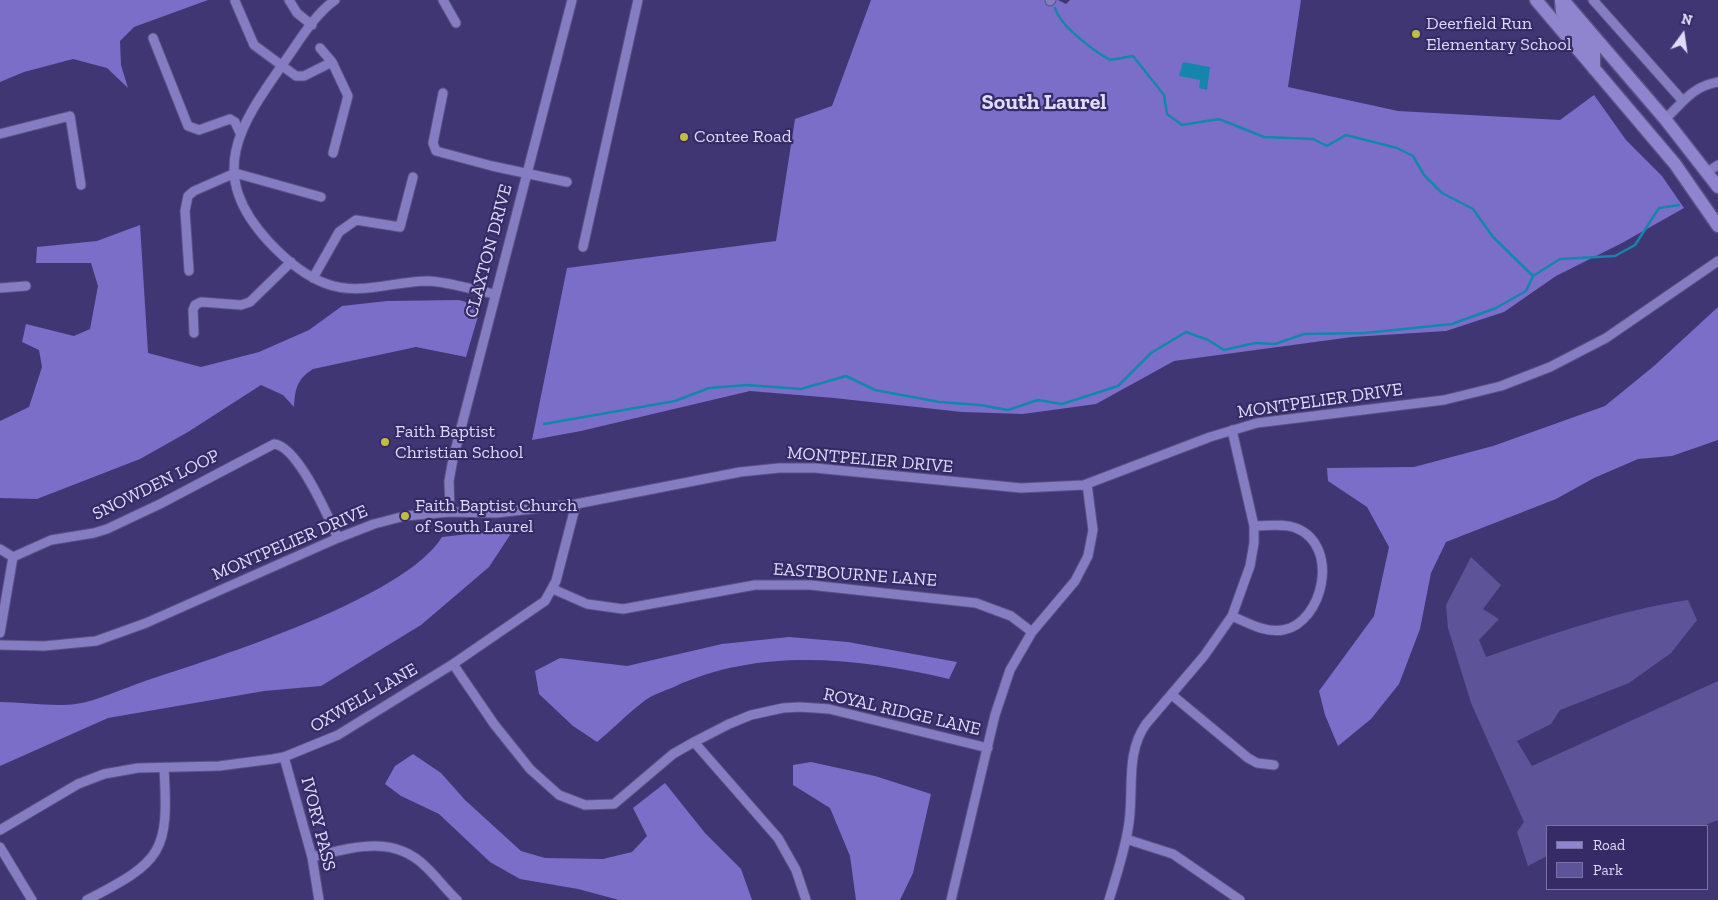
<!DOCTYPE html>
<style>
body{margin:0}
#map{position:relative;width:1718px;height:900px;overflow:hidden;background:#403673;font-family:"Zilla Slab",serif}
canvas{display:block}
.legend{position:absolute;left:1546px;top:825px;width:162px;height:65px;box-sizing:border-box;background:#362b67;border:1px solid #7972a2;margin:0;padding:6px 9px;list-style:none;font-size:15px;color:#dedcfa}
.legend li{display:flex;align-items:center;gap:10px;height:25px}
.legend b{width:25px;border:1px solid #7972a2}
.north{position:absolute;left:1658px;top:10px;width:50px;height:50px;-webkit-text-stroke:4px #362b67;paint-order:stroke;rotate:14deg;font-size:14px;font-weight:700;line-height:20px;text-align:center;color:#dedcfa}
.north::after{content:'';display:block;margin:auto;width:18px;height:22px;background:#dedcfa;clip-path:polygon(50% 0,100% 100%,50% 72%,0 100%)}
</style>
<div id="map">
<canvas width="1718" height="900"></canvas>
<ul class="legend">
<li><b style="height:6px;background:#8e85ce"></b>Road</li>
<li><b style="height:14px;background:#5d5399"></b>Park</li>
</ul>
<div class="north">N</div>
</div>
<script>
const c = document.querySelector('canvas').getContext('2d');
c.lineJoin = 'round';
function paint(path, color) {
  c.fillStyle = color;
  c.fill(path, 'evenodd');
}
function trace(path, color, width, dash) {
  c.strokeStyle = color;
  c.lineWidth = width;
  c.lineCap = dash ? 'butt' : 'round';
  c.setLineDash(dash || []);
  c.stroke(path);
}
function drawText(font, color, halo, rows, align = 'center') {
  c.font = font + ' "Zilla Slab",serif';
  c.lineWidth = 4.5;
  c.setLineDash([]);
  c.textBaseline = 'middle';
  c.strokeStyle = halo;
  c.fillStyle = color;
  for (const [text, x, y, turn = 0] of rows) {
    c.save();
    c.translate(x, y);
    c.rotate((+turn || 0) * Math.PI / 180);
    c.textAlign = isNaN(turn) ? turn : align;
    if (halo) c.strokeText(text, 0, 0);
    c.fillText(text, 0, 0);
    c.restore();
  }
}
const green = new Path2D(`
 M1471 557 1501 585 1483 609 1499 619 1479 640 1486 657C1553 634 1619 610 1688 600L1697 620 1671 653 1629 683 1560 710 1551 724 1517 741 1532 766 1718 681V820L1703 826H1547V856L1528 866 1517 832 1524 822 1471 703 1448 628 1446 605Z`);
const forest = new Path2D(`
 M0 0H208L134 27 120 41 121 65 128 88 107 68 73 59 24 72 0 82Z
 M871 0H1058L1066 4 1070 0H1301L1288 87 1398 111 1560 120 1594 95 1626 140 1662 176 1684 208 1622 243 1556 276 1504 312 1446 331 1352 337 1174 361 1096 404 1023 414 962 412 834 398 750 391 581 431 532 440 567 268 776 241 795 119 832 106Z
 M140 225 148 353 201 367 259 352 309 330 342 306 387 301 459 300 481 306 466 357 416 347 313 369C297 379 295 389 294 407L283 395 261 385 188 432 140 459 37 499 0 498V421L29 407 42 367 39 350 22 342 26 324 74 336 90 329 98 286 91 263H36L37 247 97 241Z
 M1718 307V440L1672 456 1638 459 1594 478 1556 499 1446 542 1431 573 1420 629 1399 684 1371 719 1338 746 1325 715 1319 691 1374 616 1389 547 1367 507 1328 481 1327 468 1414 467 1493 446 1605 406 1654 366Z
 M514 529 489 567 421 625 321 686 264 691 108 718 0 766V702C23 702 53 707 76 704 97 701 124 688 145 681 215 658 405 598 442 537Z
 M789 637 848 642 957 662 949 679C860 658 759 647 674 687 664 691 651 695 643 702 627 714 613 729 597 742L573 726 539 694 535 671 560 658 627 666 722 644Z
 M413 754 441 773 465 800 521 851 545 858 603 859 632 852 647 836 633 808 665 783 705 833 741 869 752 900H619L578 889 520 879 490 862 439 814 401 796 385 784 395 766Z
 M811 762 875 776 931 794 913 873 900 900H856L850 856 830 808 793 785V765Z`);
const water = new Path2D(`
 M1183 62 1210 67 1207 90 1199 88 1200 80 1179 76Z`);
const stream = new Path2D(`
 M1055 8C1060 26 1094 51 1110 60L1133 56 1164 95 1167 114 1182 125 1219 119 1264 137 1313 139 1327 146 1346 135 1397 148 1413 156 1424 175 1442 193 1473 209 1493 237 1533 276 1560 259 1615 256 1635 245 1659 208 1679 205
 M544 424 675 401 709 388 747 385 801 389 846 376 875 390 939 402 980 405 1008 410 1038 400 1062 404 1118 386 1151 353 1186 332 1208 340 1224 350 1255 343 1275 344 1304 334 1365 333 1452 324 1496 308 1526 291 1533 276`);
const street = new Path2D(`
 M289 0 297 13 312 25
 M335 0C314 15 300 40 285 61 240 125 205 173 269 242 285 259 304 276 327 284 361 296 393 281 428 281 450 282 473 290 495 294
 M443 0 456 23
 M1593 0 1682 100
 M235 1 254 45 296 76H304L332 62
 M1050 1 1051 0
 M153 38 188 126 199 130 230 119 235 122 240 133
 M320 48 332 62 348 96 333 153
 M443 93 433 143 436 151 492 166 567 182
 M1665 119C1684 102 1691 87 1718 82
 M0 134 70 116 81 185
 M1707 172 1718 165
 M583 247 638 0
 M189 271 185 211 188 196 194 191 235 173 321 197
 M313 278 339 232 356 220 400 227 413 177
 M0 288 26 286
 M194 333 193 310 195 305 201 302 241 305 250 302 291 262
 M450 512 449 481 453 459 572 0
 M0 549 13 557
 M13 557 51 540 94 533 107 529 160 504 274 444C298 446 328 517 338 538
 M553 589 587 604 623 609 755 585H810L976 603 1011 616 1032 632
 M1232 616C1248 623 1265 633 1283 630 1323 623 1341 546 1296 528 1283 523 1268 526 1254 526
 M0 633 13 557
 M0 645 44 646 96 641 146 623 338 538 374 524 405 516 450 512 496 513 576 504 740 472 779 468H815L1021 488 1084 485 1210 437 1257 423 1444 400 1501 386 1550 367 1606 338 1718 261
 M453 664 494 724 530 769 559 795 585 805 614 804 673 754 694 742 729 724 751 715 783 708 800 707 829 709 988 748
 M1172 695 1248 758 1257 763 1274 765
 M694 742 778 838 796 870 806 900
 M284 757 312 857 319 900
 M0 830 78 784 104 774 138 768 219 766 273 759 284 757 338 735 453 664 545 601 556 581 576 504
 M1126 839 1173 854 1240 900
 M0 847 32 900
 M312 857C351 848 392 834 425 866 437 877 446 890 457 900
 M87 900C163 861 169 852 164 768
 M951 900 995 715 1010 670 1032 632 1075 581 1088 556 1093 530 1087 484
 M1109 900C1116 877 1124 853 1128 829 1135 794 1124 755 1146 724L1204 656 1232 616 1250 566 1254 543V526L1232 430`);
const primary = new Path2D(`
 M1536 0 1675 164 1718 226
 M1561 0 1562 12 1594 51V69
 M1563 0 1665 119 1718 187`);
const markers = [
 [1416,34,5,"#c0be40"],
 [684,137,5,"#c0be40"],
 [385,442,5,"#c0be40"],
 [405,516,5,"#c0be40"]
];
const poiNames = [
 ["Deerfield Run",1426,24],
 ["Elementary School",1426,45],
 ["Contee Road",694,137],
 ["Faith Baptist",395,432],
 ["Christian School",395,453],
 ["Faith Baptist Church",415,506],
 ["of South Laurel",415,527]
];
const streetNames = [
 ["CLAXTON DRIVE",489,251,-75],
 ["MONTPELIER DRIVE",1320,401,-8],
 ["MONTPELIER DRIVE",870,460,5],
 ["SNOWDEN LOOP",156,485,-26],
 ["MONTPELIER DRIVE",290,543,-23],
 ["EASTBOURNE LANE",855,575,4],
 ["OXWELL LANE",364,698,-30],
 ["ROYAL RIDGE LANE",902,712,13],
 ["IVORY PASS",318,824,76]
];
const districtNames = [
 ["South Laurel",1044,103]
];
paint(green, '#5d5399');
paint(forest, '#7b6ec9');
paint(water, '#1486ac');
trace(stream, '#1486ac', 2.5);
trace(street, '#5b5184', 11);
trace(primary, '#5b5184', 15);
trace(street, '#857dc1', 9);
trace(primary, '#8e85ce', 12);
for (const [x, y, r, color] of markers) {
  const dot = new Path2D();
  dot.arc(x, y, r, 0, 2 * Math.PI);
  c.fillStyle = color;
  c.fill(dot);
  trace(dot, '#362b67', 2);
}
drawText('18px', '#dedcfa', '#362b67', poiNames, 'left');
drawText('18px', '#dedcfa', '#362b67', streetNames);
drawText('bold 22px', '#dedcfa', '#362b67', districtNames);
</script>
